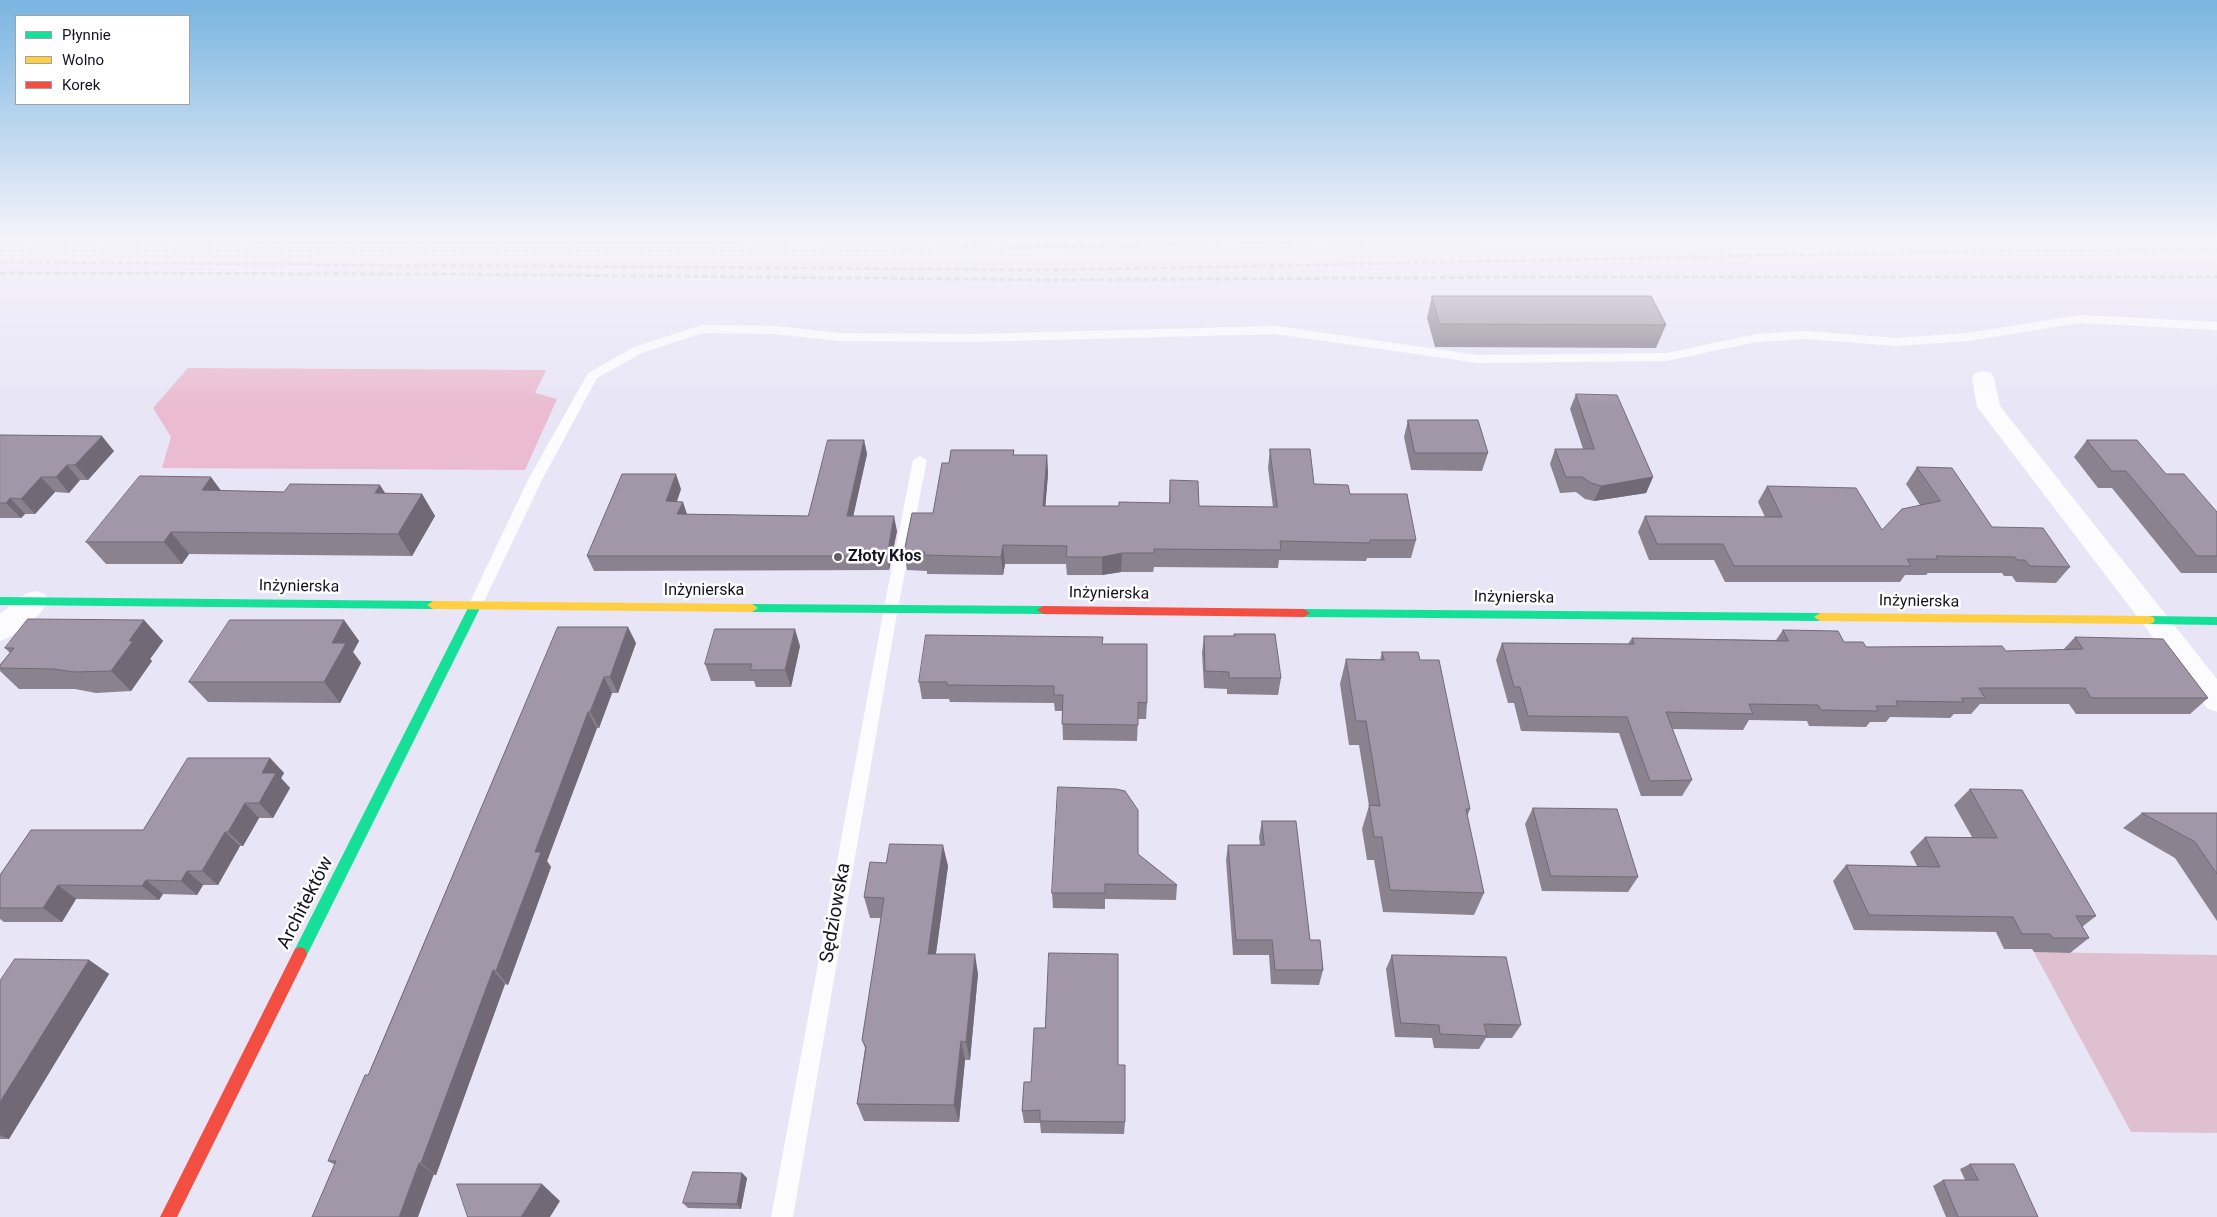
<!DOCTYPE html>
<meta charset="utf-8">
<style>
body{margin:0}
#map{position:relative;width:2217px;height:1217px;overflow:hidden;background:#e8e5f6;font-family:Roboto,sans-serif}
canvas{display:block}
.legend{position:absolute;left:15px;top:15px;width:175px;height:90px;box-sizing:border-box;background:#fff;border:1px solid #a2a1a6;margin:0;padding:6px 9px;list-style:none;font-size:15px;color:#161420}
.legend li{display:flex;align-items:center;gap:10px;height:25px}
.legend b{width:25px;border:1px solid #a2a1a6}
</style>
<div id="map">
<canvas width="2217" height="1217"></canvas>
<ul class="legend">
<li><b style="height:6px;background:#16e098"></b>Płynnie</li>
<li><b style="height:6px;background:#ffcf43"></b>Wolno</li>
<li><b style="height:6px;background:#f24e42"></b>Korek</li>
</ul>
</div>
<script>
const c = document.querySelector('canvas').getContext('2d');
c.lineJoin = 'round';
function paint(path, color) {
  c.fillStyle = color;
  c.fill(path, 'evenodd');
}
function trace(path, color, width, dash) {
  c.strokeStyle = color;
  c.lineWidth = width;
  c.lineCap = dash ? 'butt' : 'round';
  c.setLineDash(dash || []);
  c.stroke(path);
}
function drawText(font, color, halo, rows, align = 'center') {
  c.font = font + ' Roboto,sans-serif';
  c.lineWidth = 5;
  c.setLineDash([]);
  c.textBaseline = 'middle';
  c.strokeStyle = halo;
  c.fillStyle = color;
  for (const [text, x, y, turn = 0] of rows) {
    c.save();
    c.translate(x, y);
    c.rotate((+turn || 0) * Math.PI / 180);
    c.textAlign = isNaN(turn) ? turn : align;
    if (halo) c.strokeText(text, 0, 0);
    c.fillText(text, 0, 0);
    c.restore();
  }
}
const green = new Path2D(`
 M2034 952 2217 955V1133L2131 1132Z`);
const forest = new Path2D(`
 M188 368 546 370 535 393 557 399 525 470 162 468 171 437 153 408Z`);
const lane = new Path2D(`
 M2080 315 2217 322V330L2080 323 1968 341 1897 346 1806 339 1756 342 1667 361 1478 363 1276 334 973 342 840 341 774 334 703 333 642 353 597 378 542 480 480 610 475 612 470 610 468 606 528 480 588 373 634 347 702 325 774 326 840 333 973 334 1276 326 1478 355 1667 353 1756 334 1806 331 1897 338 1968 333Z
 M920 456 927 460 898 608 793 1217H771L884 608 913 460Z`);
const street = new Path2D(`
 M1983 371 1991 373 1994 378 2000 406 2217 679V712L2207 708 1981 412 1977 407 1972 378 1975 373Z
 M35 591 45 594 49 601C40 617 17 635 0 641V614L25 594Z`);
const fast = new Path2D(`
 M0 597 433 601 439 605 433 609 0 605Z
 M475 602 481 606 305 959 300 961 295 959 293 954 295 949 469 606Z
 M752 604 1043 606 1049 610 1043 614 752 612 746 608Z
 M1304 609 1820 613 1826 617 1820 621 1304 617 1298 613Z
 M2149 616 2217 617V625L2149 624 2145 623 2143 620 2145 617Z`);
const slow = new Path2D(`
 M433 601 752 604 758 608 752 612 433 609 427 605Z
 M1820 613 2149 616 2153 617 2155 620 2153 623 2149 624 1820 621 1814 617Z`);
const jam = new Path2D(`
 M1043 606 1304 609 1310 613 1304 617 1043 614 1037 610Z
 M300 947 305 949 307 954 305 959 177 1217H160L295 949Z`);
const rail = new Path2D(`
 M0 242 692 243 1126 237
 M0 251H832L1569 237
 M0 262 1059 270 1988 251 2217 249
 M0 273 444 274 1058 280 1535 277H2217`);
const wall = new Path2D(`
 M1432 296 1666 325 1656 348 1435 347 1427 318Z
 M1576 394 1653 477 1646 493 1594 501 1585 499 1576 492 1560 493 1550 464 1555 449H1583L1570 409Z
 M1408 420 1488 453 1482 471 1411 470 1404 437Z
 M0 435 114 451 88 480H80L69 493 55 492 35 514H25L21 518H0Z
 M864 440 867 454 853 516 897 531 889 570 594 571 587 556 681 489 677 502 687 514 808 516Z
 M2087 440 2166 474 2217 512V573H2181L2112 488H2098L2074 457Z
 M1270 449 1314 484 1350 494 1416 540 1411 558H1367L1366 561 1279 560 1278 568 1154 567 1153 572H1121L1102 575H1067L1066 564H1005L1003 575 927 574V571L907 570 904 552 933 513 949 463 1014 450V455H1047L1048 474 1045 506H1119L1169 503 1170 480 1199 506 1273 507 1268 468Z
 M1917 467 1992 527 2070 567 2056 583 2016 582 2012 576H2004L2002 573H1928L1926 575H1905L1900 582H1725L1714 560H1649L1638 532 1645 516 1765 517 1758 502 1767 486 1882 530 1920 505 1906 484Z
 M221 491 422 494 435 516 412 556 189 554 182 564H106L86 542Z
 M144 620 163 641 150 659 152 661 131 691 96 693 75 689H19L0 671V665L10 653 5 648Z
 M344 620 359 641 353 652 361 663 340 703 208 702 189 682Z
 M558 627 636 643 618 693H612L599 728H597L547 861 551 867 508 985 505 984 436 1175 335 1165 328 1161 368 1075Z
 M1783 630 1866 647 2006 651 2063 650 2075 637 2208 698 2190 714H2076L2069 704H1980L1971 714H1954L1950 718 1890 717 1886 722H1870L1866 727 1809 726 1807 721 1749 720 1743 730 1672 729 1692 780 1682 796H1641L1619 733 1521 731 1514 703H1508L1496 660 1502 643 1628 644 1632 638 1776 640Z
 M1234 634 1281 678 1278 695 1227 694V689L1204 688 1202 653 1204 636H1234Z
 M1103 644 1147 703 1146 719H1138L1137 741 1063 740 1062 711H1055L1054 703 950 702 949 699H922L919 682Z
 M800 646 791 687H756L754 681H711L705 664Z
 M1382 652 1420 660 1470 809 1467 817 1484 893 1474 915 1383 912 1374 860H1367L1362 829 1369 806 1359 745H1349L1340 684 1346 659 1380 660Z
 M270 758 284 773 281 778 290 788 273 818H259L243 846H240L218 885H203L197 895 163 894 159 900 76 899 62 922H4L0 919V908L143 830Z
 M1970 789 2096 916 2082 927 2089 938 2070 953 2034 952 2032 949H2004L1996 932 1854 930 1833 881 1846 865 1917 866 1910 852 1925 837H1972L1954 805Z
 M1533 808 1638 877 1628 892 1542 891 1525 824Z
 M2142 813H2217V921L2175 858 2123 828Z
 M1262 821 1310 940 1323 970 1319 985 1271 984 1269 955H1233L1226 860 1228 845H1260L1259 837Z
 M1138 854 1177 885 1176 900 1105 899V909L1053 908 1052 893Z
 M948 866 936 954 978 974 970 1060H965L959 1122 864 1121 857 1104 865 1048 862 1040 881 918H870L864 897Z
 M1392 955 1521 1025 1512 1038H1486L1479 1049 1434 1048 1432 1038 1395 1037 1386 969Z
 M89 960 109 974 9 1139H0V981Z
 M1118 1065 1125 1122 1124 1134 1041 1133 1040 1123H1024L1022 1111 1031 1082Z
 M1970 1164 2038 1217H1946L1933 1186 1943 1180H1965L1960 1169Z
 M742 1173 747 1178 741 1209 688 1208 683 1203Z`);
const shadedWall = new Path2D(`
 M102 436 114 451 88 480 75 465Z
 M864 440 867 454 850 531 847 516Z
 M1047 455 1048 474 1044 524 1043 506Z
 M67 465 80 480 69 493 56 477Z
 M676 474 681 489 671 516 666 501Z
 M41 477 55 492 35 514 21 499Z
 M211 477 228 500 202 490Z
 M1653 477 1646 493 1594 501 1601 486Z
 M380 485 394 507 375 493Z
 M422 494 435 516 412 556 398 534Z
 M10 498 25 514 21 518 6 503Z
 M683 502 688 517 677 514Z
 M894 516 897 531 889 570 887 556Z
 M171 532 189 554 182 564 164 542Z
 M1003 545 1005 564 1003 575 1001 557Z
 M1122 553 1121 572 1102 575V557Z
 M144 620 163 641 150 659 152 661 131 691 111 671 129 641Z
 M344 620 359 641 353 652 361 663 340 703 324 682 332 643Z
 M628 627 636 643 618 693 610 677Z
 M795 629 800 646 791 687 785 670Z
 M604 677 612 693 599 728 590 712Z
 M588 712 597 728 547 861 551 867 508 985 496 971 535 852Z
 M270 758 284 773 281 778 290 788 273 818 259 803 262 773Z
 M245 803 259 818 243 846 228 832Z
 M225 832 240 846 218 885 202 871Z
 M943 845 948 866 933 974 928 954Z
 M187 871 203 885 197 895 181 881Z
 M146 880 163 894 159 900 142 886Z
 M58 885 76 899 62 922 43 908Z
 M975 954 978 974 970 1060 966 1042Z
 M89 960 109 974 9 1139 0 1135V1102Z
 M493 970 505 984 436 1175 421 1163Z
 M961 1041 965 1060 959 1122 954 1105Z
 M419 1163 434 1174 418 1217H399Z
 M742 1173 747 1178 741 1209 737 1204Z
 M542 1184 560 1201 550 1217H521Z`);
const building = new Path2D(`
 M1432 296H1651L1666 325 1440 324Z
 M1576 394 1617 395 1653 477 1601 486 1591 483 1582 477H1566L1555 449H1594Z
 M1408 420H1478L1488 453H1415Z
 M0 435 102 436 75 465H67L56 477H41L21 499 10 498 6 503H0Z
 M828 440H864L847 516H894L887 556H587L622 474H676L666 501 683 502 677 514 808 516Z
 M2087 440H2137L2166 474H2184L2217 512V556H2197L2126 471H2112Z
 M1270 449H1310L1314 484 1348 485 1350 494H1407L1416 540H1370V543L1280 541 1281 550 1154 549V553H1122L1102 557H1066L1067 546 1003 545 1001 557 924 555 925 552H904L912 513H933L942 463H949L951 450H1014L1013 455H1047L1043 506H1119V502L1170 503V480L1198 481 1199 506 1277 507Z
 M1917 467 1952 468 1992 527 2043 528 2070 567 2030 566 2025 560H2017L2015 557 1936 556 1938 559H1907L1911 566H1734L1723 544H1657L1645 516 1782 517 1767 486 1856 488 1882 530 1902 509 1940 501Z
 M140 476 211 477 202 490 284 492 290 484 380 485 375 493 422 494 398 534 171 532 164 542H86Z
 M28 619 144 620 129 641H133L111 671 75 672 54 669 0 668V665L14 648H5Z
 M230 620H344L332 643H346L324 682H189Z
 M558 627H628L610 677H604L590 712H588L535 852H541L496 971 493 970 421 1163H419L399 1217H312L336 1161H328L365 1075H368Z
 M715 629H795L785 670H750L752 664H705Z
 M1783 630 1838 631 1844 642H1863L1866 647 2002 646 2006 651 2083 649 2075 637 2163 639 2208 698H2091L2085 688H1979L1985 698H1961L1964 702 1896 701 1898 706H1876L1878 711 1821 710 1818 705 1749 704 1753 714 1666 712 1692 780 1650 781 1627 717 1528 716 1520 687H1514L1502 643 1634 644 1632 638 1788 641Z
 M1234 634H1275L1281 678H1229V672L1205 671 1204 636H1235Z
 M926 635 1103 637 1102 644H1147V703L1138 702V725L1062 724 1063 695H1054V686L947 685V682H919Z
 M1382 652H1418L1420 660H1439L1470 809H1466L1484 893 1390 890 1382 837H1374L1369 805 1380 806 1366 721H1356L1346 659 1384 660Z
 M188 758H270L262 773H276L259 803H245L228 832H225L202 871H187L181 881 146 880 142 886 58 885 43 908H0V875L31 830H143Z
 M1058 787 1116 789 1125 791 1138 810V854L1177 885 1105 884V893H1052Z
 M1970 789 2022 790 2096 916H2076L2089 938H2053L2050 934H2022L2013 917 1869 915 1846 865 1940 867 1925 837 1997 838Z
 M1533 808 1617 809 1638 877 1551 876Z
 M2142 813H2217V874L2195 842Z
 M1262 821H1296L1310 940H1320L1323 970H1275L1272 940H1236L1228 845H1264Z
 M890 844 943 845 928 954H975L966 1042 961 1041 954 1105 857 1104 866 1047 862 1040 884 898 864 897 870 862 886 863Z
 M1049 953 1118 954V1065H1125V1122L1040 1121V1110L1022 1111 1024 1082H1031L1034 1028H1045Z
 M1392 955 1506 957 1521 1025 1484 1024 1487 1036 1440 1034 1439 1025 1401 1023Z
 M15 959 89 960 0 1102V981Z
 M1970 1164H2014L2038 1217H1958L1943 1180H1978Z
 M693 1172 742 1173 737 1204 683 1203Z
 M457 1184H542L521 1217H468Z`);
const markers = [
 [838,557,5,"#605d6b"]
];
const poiNames = [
 ["Złoty Kłos",848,557]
];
const streetNames = [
 ["Inżynierska",299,587,1],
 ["Inżynierska",704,591],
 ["Inżynierska",1109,594,1],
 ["Inżynierska",1514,598,1],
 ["Inżynierska",1919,602,1]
];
const nearStreetnames = [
 ["Architektów",306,903,-63],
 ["Sędziowska",836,913,-80]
];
paint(green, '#dfc0d0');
paint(forest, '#eabbd1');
paint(lane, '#fcfbfe');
paint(street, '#fcfbfe');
paint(fast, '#16e098');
paint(slow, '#ffcf43');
paint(jam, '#f24e42');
trace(rail, '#c3c1c6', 3, [6, 3]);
paint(wall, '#8b8290');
paint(shadedWall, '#716a76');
paint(building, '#a297a8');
trace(building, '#716a76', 1);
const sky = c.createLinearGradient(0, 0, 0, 408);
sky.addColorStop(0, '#78b5e0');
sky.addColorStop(0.58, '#f5f3fb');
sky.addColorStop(1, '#f5f3fb00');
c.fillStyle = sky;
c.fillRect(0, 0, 2217, 408);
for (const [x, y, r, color] of markers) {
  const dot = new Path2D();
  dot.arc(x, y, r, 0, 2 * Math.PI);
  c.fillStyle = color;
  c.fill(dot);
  trace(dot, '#fff', 2);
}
drawText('bold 16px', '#161420', '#fff', poiNames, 'left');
drawText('16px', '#161420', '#fff', streetNames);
drawText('19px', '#161420', '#fff', nearStreetnames);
</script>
